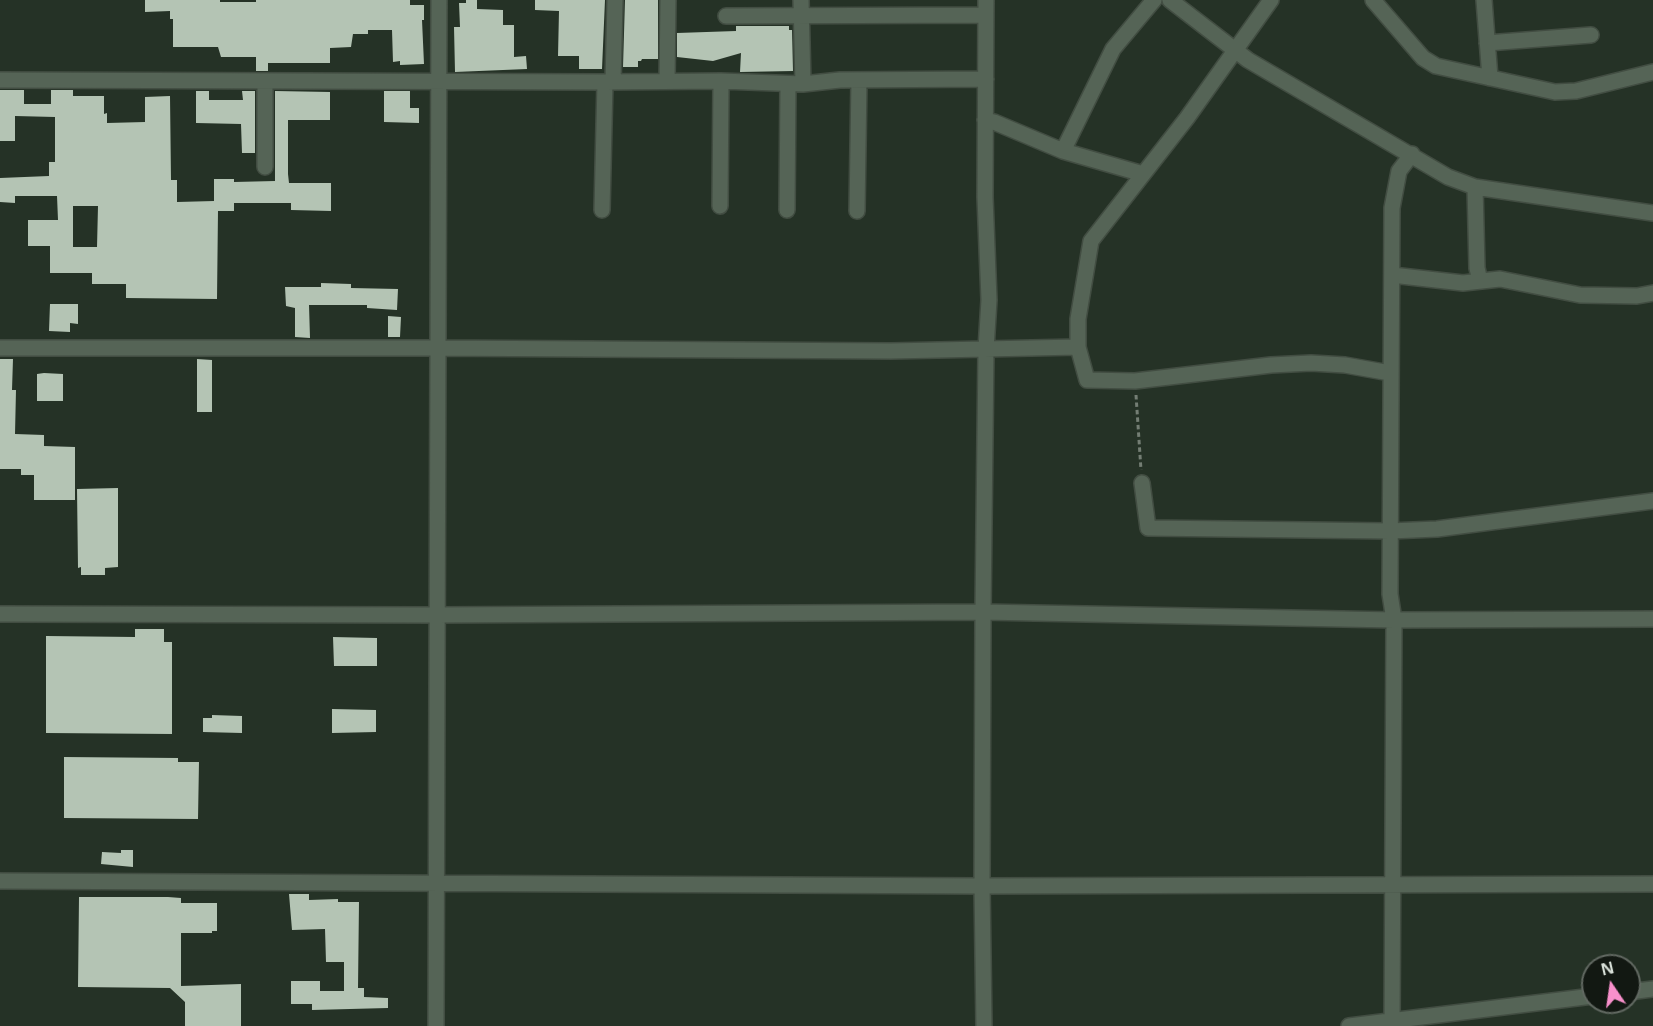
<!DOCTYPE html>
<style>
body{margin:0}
#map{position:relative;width:1653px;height:1026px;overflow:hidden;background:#253226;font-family:"Noto Sans",sans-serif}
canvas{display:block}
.north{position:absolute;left:1581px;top:954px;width:60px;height:60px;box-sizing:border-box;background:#121812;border:2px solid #616861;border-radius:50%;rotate:347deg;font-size:16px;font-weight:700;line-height:24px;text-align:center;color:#d7dfd7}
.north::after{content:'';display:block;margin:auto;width:21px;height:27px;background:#f890cb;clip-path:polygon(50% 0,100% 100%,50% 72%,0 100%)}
</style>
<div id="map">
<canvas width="1653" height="1026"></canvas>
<div class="north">N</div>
</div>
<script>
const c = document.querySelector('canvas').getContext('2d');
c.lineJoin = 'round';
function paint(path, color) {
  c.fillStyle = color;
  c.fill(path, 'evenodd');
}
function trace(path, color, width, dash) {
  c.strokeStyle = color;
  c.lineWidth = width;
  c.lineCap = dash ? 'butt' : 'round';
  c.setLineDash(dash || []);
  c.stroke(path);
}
const building = new Path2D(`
 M145 0H220V2H256V0H410V5H424V20H422L424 64 400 65V61L393 62 392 30H368V34H353L351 47 330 48V63H268V71H256V57H221L218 47H173V19H170V11L145 12Z
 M466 0H477V9L503 10V25H514V57L526 56 527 69 455 72 454 27H460L459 3H466Z
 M535 0H605L602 69H579V56H558L559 11 535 10Z
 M625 0H658V59H642L641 61H638V67H623Z
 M736 26H789V30H792L793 71 740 72 741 53 713 61 677 57V33L736 31Z
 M0 90H24V104H51V90H73V96H104V114L107 113V123L145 122V97L170 96 171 180H177V202L214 201V179H234V182L275 181V91L330 92V120H288V174L289 183H331V211L291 210V203H234V211H218L217 299 126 298V284H92V273H50V246H28V220H58L57 196H15V203L0 202V178L49 176V162H55V117L15 116V141H0ZM73 206H98L97 247H73Z
 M196 91H209V100H243L242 91H255V153H242L241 124 196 123Z
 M384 91H410V108H419V123L384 122Z
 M321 283 351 284V288L398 289 397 310 367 308V305H309L310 338 295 337V308L286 306 285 287H321Z
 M50 304H78V324L70 323V332L49 331Z
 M388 316 401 317 400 337H388Z
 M0 359H13L12 390H16L15 434 44 435V446L75 447V500H34V475H21V469H0Z
 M197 359 212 360V412H197Z
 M44 373 63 374V401H37V374Z
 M118 488V567L105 568V575H81V567L78 568 77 489Z
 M135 629H164V642H172V734L46 733V636L135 637Z
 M333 637 377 638V666H334Z
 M332 709 376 710V732L332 733Z
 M212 715 242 716V733L203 732V718H212Z
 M64 757 178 758V762H199L198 819 64 818Z
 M121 850H133V867L101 864 102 852 121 853Z
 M289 894H309V900L338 899V902H359L358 988H364V997L388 998V1008L312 1010V1004H291V981H320V991H344V962H326L325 929 292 930Z
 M79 897H168L181 898V903H217V931H212V933H181V986L241 984V1026H185V1002L170 988 78 987Z`);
const path = new Path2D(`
 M1136 395 1141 470`);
const minor = new Path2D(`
 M801 0 803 84
 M1170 0 1248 60 1448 177 1475 187 1653 213
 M1373 0 1423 58 1436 66 1555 92 1576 91 1653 72
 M1484 0 1490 78
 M726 16 986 15
 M1487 43 1591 35
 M0 80 605 82 721 81 803 84 840 80 986 79
 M667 81 668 0
 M613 82 615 0
 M985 120 994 122 1063 151 1143 174
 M1063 151 1113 49 1154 0
 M265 167V81
 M1475 187 1477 268 1480 281
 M720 206 721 81
 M602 210 605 82
 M787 210 788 84
 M857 211 859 80
 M1392 275 1463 283 1500 279 1580 295 1637 296 1653 293
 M1078 347 1087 380 1135 381 1271 365 1311 363 1345 365 1390 373
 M0 348H437L891 351 1078 347V319L1091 241 1187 118 1271 0
 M1142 483 1148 528 1390 531 1437 529 1653 501
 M0 614 436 615 983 612 1394 620 1653 619
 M0 881 982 886 1653 884
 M1629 992 1653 989
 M436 1026 439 0
 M984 1026 982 886 983 612 986 349 989 300 985 197 986 0
 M1349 1026 1593 996
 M1392 1026 1394 620 1390 594 1392 208 1399 171 1412 154`);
paint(building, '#b4c4b4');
trace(minor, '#424d42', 18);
trace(path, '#747e74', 3, [4.5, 3]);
trace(minor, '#556456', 15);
</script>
